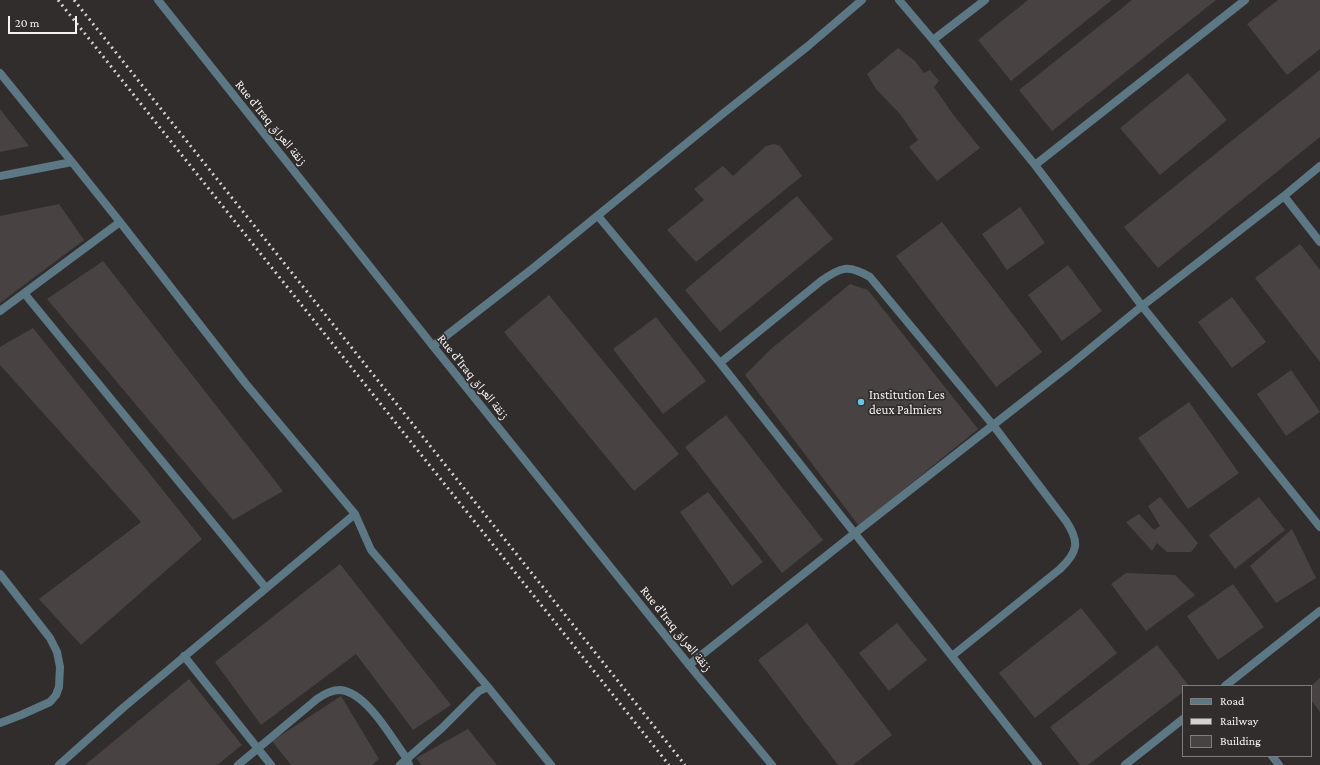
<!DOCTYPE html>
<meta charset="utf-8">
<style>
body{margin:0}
#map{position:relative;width:1320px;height:765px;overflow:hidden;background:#322d2d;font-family:"Crimson Pro",serif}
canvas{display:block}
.legend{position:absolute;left:1182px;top:685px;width:130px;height:72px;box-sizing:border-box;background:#322d2d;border:1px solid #807c7c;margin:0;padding:5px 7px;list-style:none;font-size:12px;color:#f6f2f2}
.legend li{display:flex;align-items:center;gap:8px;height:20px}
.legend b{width:20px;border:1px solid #807c7c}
.scale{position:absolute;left:8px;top:16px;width:69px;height:18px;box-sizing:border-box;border:2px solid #f6f2f2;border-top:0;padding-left:5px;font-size:12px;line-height:14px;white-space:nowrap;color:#f6f2f2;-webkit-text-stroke:3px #322d2d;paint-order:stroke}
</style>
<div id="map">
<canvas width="1320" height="765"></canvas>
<ul class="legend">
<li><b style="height:5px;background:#5d7885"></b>Road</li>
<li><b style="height:5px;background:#d5d1d1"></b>Railway</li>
<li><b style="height:11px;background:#484242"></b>Building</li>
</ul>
<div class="scale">20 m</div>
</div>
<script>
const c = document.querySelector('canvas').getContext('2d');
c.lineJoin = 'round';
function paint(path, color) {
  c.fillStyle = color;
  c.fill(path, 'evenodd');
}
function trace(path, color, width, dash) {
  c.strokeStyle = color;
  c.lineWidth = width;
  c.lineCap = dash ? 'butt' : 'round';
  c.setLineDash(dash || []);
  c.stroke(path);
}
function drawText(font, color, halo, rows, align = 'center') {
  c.font = font + ' "Crimson Pro","Noto Naskh Arabic",serif';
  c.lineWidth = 3.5;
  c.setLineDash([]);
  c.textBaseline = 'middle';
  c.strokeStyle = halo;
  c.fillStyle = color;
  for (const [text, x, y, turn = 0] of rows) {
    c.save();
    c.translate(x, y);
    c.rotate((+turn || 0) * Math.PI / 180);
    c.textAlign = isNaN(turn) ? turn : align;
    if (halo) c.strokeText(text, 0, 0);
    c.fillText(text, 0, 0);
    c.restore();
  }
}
const building = new Path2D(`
 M1028 0H1112L1011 81 978 40Z
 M1132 0H1216L1052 131 1019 90Z
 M1278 0H1320V49L1287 75 1247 24Z
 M898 48 915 61 924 73 930 70 939 81 934 87 952 113 980 148 937 181 909 147 918 140 900 114 876 89 867 74Z
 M1320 70V137L1158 268 1124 227Z
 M1188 73 1227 120 1160 175 1120 128Z
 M0 109 29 146 0 152Z
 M774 144 780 146 802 176 696 262 667 230 704 200 694 189 723 166 733 176 766 146Z
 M797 196 833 239 720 332 685 290Z
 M59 204 84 240 0 303V216Z
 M1020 207 1045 243 1007 270 982 234Z
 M942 222 1042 352 996 387 896 256Z
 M1300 244 1320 270V362L1255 278Z
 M103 261 283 491 233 520 47 299Z
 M1068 265 1102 311 1062 341 1028 295Z
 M850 284 868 290 978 429 859 526 745 375 771 349Z
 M549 295 679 454 634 491 504 332Z
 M1232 297 1266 342 1232 368 1198 322Z
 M656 317 706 381 663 414 613 349Z
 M33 328 202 539 81 645 39 599 141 522 0 365V347Z
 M1291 370 1320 412 1286 436 1257 394Z
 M1189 402 1239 473 1188 509 1138 438Z
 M726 415 823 540 782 573 685 447Z
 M708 492 763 562 732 586 680 512Z
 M1160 497 1198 543 1191 552H1167L1157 543 1152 551 1126 522 1139 514 1154 530 1160 526 1148 506Z
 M1259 497 1285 530 1235 569 1209 535Z
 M1292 529 1316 578 1276 603 1250 566Z
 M340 564 451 705 413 730 356 654 261 725 215 662Z
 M1126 573 1175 575 1195 595 1146 631 1111 584Z
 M1233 584 1264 627 1218 660 1187 616Z
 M1081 608 1117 653 1035 718 999 673Z
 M807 623 892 735 853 765H838L758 660Z
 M897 623 927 660 889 691 859 653Z
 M1157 645 1189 686H1183V692L1088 765H1080L1050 727Z
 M1320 678V712L1311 700V686Z
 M189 679 242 745 217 765H85Z
 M341 696 379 759 372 765H291L272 741Z
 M468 729 497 765H422L416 758Z`);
const minor = new Path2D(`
 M899 0 933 40 1035 165 1142 306 1320 527
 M933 40 985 0
 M0 73 72 162
 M1035 165 1245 0
 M0 176 72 162 120 222 246 384 355 514 371 550 488 687 551 765
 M1284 196 1320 242
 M598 216 720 363 1038 765
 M24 293 266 588
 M0 311 120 222
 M433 346 532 269 720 116 808 46 862 0
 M720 363 821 281C841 267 848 264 870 277L993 425 1066 521C1080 542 1078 552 1060 569L952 656
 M0 574 50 638 57 652 60 667 59 687 56 695 50 702 21 715 0 723
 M184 656 271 765
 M689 665 855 533 1070 365 1142 306 1284 196 1320 166
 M1225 686 1320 611
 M1272 756 1279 765
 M59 765 124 707 355 514
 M238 765 317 699C324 694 331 690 340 690 367 692 392 739 407 759L409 765
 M400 765 442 728 479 691 488 687
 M1125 765 1183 719`);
const tertiary = new Path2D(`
 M158 0 433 346 689 665 772 765`);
const rail = new Path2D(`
 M58 0 669 765
 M74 0 685 765`);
const markers = [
 [861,402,4,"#64c5ee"]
];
const streetNames = [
 ["Rue d'Iraq زنقة العراق",271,123,51],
 ["Rue d'Iraq زنقة العراق",473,377,51],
 ["Rue d'Iraq زنقة العراق",676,629,51]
];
const poiNames = [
 ["Institution Les",869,395],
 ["deux Palmiers",869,410]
];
paint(building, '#484242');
trace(minor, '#5d7885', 8);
trace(tertiary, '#5d7885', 8);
trace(rail, '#d5d1d1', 3, [2, 4]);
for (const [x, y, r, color] of markers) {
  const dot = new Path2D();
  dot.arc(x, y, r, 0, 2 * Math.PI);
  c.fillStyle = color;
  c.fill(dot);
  trace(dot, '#322d2d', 1.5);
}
drawText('13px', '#f6f2f2', '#322d2d', streetNames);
drawText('13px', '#f6f2f2', '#322d2d', poiNames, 'left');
</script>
